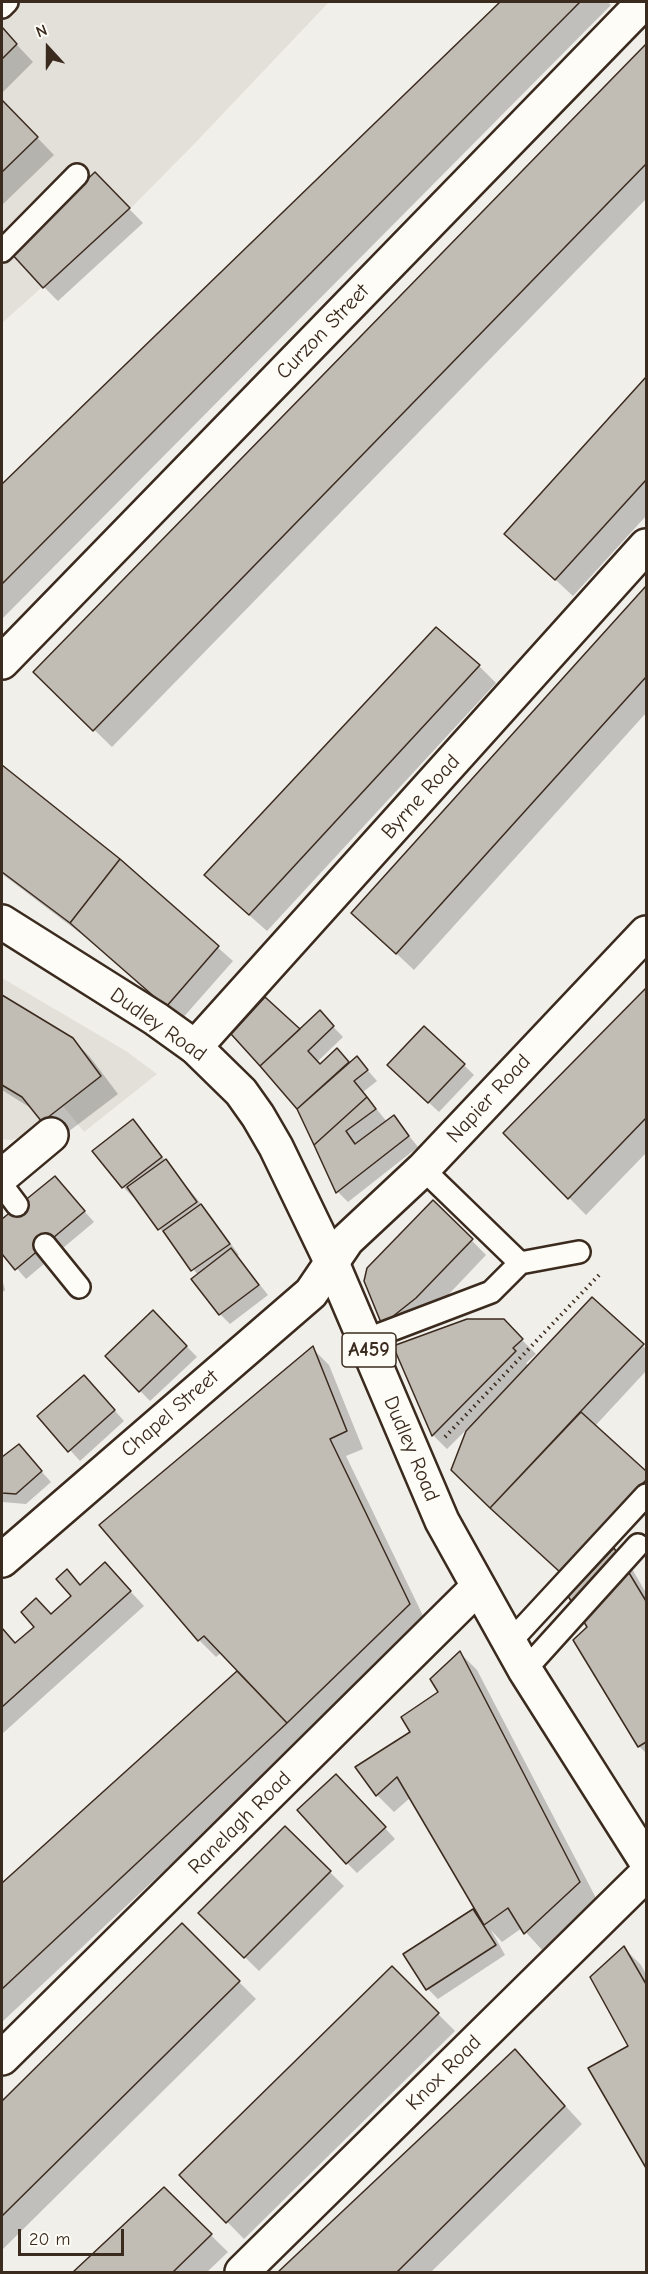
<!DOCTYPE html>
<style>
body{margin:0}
#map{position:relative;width:648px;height:2274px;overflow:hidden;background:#f1efea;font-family:"Comic Neue",sans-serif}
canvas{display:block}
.frame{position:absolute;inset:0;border:3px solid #3b2a1e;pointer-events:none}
.north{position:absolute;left:18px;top:18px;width:60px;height:60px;-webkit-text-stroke:4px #fdfcf7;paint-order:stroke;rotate:339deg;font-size:16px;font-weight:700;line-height:24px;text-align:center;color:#3b2a1e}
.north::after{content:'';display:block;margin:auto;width:21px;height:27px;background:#3b2a1e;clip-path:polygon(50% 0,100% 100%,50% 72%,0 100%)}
.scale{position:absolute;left:18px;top:2229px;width:106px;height:27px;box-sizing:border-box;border:3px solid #3b2a1e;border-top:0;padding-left:8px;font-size:18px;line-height:21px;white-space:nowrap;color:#3b2a1e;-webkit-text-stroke:4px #fdfcf7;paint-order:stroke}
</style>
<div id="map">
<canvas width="648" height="2274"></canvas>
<div class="frame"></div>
<div class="north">N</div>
<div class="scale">20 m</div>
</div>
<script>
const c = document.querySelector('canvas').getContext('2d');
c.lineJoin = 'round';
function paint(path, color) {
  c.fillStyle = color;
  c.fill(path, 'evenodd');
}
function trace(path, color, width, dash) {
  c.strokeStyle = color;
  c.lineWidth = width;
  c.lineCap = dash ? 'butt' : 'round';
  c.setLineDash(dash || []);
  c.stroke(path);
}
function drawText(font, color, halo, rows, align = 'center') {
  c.font = font + ' "Comic Neue",sans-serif';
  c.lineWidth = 5;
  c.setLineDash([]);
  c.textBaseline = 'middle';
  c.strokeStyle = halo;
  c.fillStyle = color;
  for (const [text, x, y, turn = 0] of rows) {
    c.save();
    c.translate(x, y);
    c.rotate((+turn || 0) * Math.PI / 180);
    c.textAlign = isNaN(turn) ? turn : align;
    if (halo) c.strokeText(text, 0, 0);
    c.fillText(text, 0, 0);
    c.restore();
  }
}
const built = new Path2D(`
 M2 2H329L198 140 134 205 2 323Z
 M2 978 126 1051 157 1074 84 1132 63 1106 24 1136 11 1140 2 1139Z`);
const shadow = new Path2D(`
 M503 2H607L611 5 2 619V486Z
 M2 29 33 62 2 93Z
 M646 46V199L112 747 35 672Z
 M2 101 54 155 2 205Z
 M95 174 143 223 58 301 44 287Z
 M646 380V516L573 596 506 534Z
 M646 588V713L414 970 353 913Z
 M479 666 496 683 267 931 223 892Z
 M2 767 119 860 233 961 181 1020 88 939 2 874Z
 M646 991V1153L586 1215 505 1133Z
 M2 997 72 1039 90 1057 118 1094 60 1138 34 1110 2 1090Z
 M320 1013 343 1037 317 1062 320 1066 336 1050 350 1064 357 1058 377 1081 363 1092 387 1122 394 1117 418 1147 348 1202 338 1192 298 1108 233 1034 300 1031Z
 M464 1065 474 1075 439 1112 399 1075Z
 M133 1121 211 1216 239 1255 237 1256 268 1295 230 1324 220 1314 198 1275 170 1239 160 1229 135 1196 133 1197 123 1187Z
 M55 1178 94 1222 26 1279 2 1251V1222Z
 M434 1202 486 1255 431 1313 383 1324Z
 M2 1278 5 1290 2 1293Z
 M592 1299 646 1349V1371L595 1426 646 1473V1510L580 1582 582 1584 631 1567 646 1593V1753L639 1746 575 1641 589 1627 578 1588 453 1469 469 1427 447 1449 433 1435 395 1347 503 1321 536 1354 526 1363 529 1366Z
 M153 1312 197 1357 150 1401 107 1357Z
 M312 1348 329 1365 363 1449 346 1456 426 1622 304 1740 2 2022V1885L239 1671 222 1652 216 1657 199 1640Z
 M94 1387 124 1421 80 1461 39 1416Z
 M19 1446 51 1482 26 1504 2 1502V1459Z
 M67 1572 81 1586 119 1579 144 1606 2 1734V1659L3 1657 2 1655V1630L16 1645 73 1596Z
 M460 1653 477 1670 597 1900 542 1950 522 1928 502 1942 491 1930 505 1955 438 1999 428 1989 405 1955 473 1911 480 1918 411 1797 394 1812 377 1795 412 1733 440 1692Z
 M347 1786 395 1839 357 1873 347 1863Z
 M285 1828 344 1886 259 1971 200 1913Z
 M182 1925 256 1999 2 2250V2103Z
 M624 1948 641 1965 646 1974V2165L590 2069 630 2046Z
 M392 1968 455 2031 244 2239 181 2175Z
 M515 2051 582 2124 431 2272H280Z
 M164 2189 228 2252 207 2272H75Z`);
const building = new Path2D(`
 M500 2H580L2 584V484Z
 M2 27 17 44 2 59Z
 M646 44V164L93 731 33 672Z
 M2 100 38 137 2 172Z
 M95 172 130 208 43 288 10 252Z
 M646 377V480L555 580 504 534Z
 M646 586V677L396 954 351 913Z
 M436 627 480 665 249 915 204 875Z
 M2 765 120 859 70 923 2 872Z
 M120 859 219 946 166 1007 70 923Z
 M646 988V1118L568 1199 503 1133Z
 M2 995 73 1038 101 1076 42 1122 22 1097 2 1085Z
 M265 997 300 1029 260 1066 231 1034Z
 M320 1010 334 1026 308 1051 320 1064 337 1048 349 1062 297 1109 260 1066Z
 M424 1026 465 1064 428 1103 387 1065Z
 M357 1056 368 1070 354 1081 367 1097 314 1145 297 1109Z
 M367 1097 376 1109 346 1131 355 1144 394 1115 409 1136 336 1193 314 1145Z
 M133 1119 162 1157 122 1188 92 1151Z
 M166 1159 197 1202 158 1230 127 1187Z
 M55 1176 85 1211 15 1270 2 1254V1219Z
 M433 1200 473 1239 416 1298 382 1325 364 1281 367 1268Z
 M201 1204 230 1244 191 1271 163 1231Z
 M231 1248 259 1285 219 1315 191 1279Z
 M592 1297 644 1344 490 1508 451 1470 466 1431Z
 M153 1310 187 1346 139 1392 105 1356Z
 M467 1319H504L523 1339 513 1348 516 1351 432 1436 393 1346Z
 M313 1346 347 1431 330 1439 410 1604 287 1723 204 1636 198 1641 99 1525Z
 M84 1375 115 1410 68 1452 37 1416Z
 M581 1412 646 1471V1480L561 1573 490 1508Z
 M19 1444 42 1471 16 1494 2 1493V1457Z
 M614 1548 646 1601V1742L638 1747 573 1640 587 1627 568 1596Z
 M105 1562 131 1591 2 1707V1628L15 1643 34 1627 21 1612 36 1598 51 1614 71 1596 56 1579 67 1569 80 1585Z
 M460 1651 580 1882 524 1934 508 1908 484 1925 397 1777 376 1796 355 1767 410 1732 401 1717 438 1692 430 1679Z
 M237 1671 287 1723 2 1989V1883Z
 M336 1774 386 1827 346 1864 297 1810Z
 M285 1826 331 1871 244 1958 198 1913Z
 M473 1909 496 1945 426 1990 403 1954Z
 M182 1923 240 1981 2 2216V2101Z
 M624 1946 646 1984V2168L588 2068 628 2046 590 1977Z
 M392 1966 439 2013 226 2223 179 2175Z
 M515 2049 565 2106 397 2272H278Z
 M164 2187 212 2234 173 2272H73Z`);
const path = new Path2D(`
 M445 1437 599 1275`);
const lane = new Path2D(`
 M2 7 7 2
 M2 251 77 175
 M2 1185 17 1205
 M45 1245 79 1287
 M520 1263 579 1252
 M365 1340 491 1292 520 1263 423 1169
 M510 1642 646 1495
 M525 1670 638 1545`);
const street = new Path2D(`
 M2 662 644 2
 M195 1047 646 546
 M2 1176 51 1135
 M2 1560 311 1293 347 1240 423 1169 646 933
 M2 2058 478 1587
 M242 2272 646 1874`);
const primary = new Path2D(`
 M2 922 156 1019 195 1047 241 1092 258 1116 276 1147 332 1263 442 1521 525 1670 646 1861`);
const shields = [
 [369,1350,54]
];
const shieldNames = [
 ["A459",369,1350]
];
const streetNames = [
 ["Curzon Street",323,332,-46],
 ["Byrne Road",421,797,-48],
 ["Dudley Road",158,1025,35],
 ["Napier Road",489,1099,-47],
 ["Chapel Street",170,1414,-41],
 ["Dudley Road",411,1449,67],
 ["Ranelagh Road",240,1823,-45],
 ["Knox Road",444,2073,-45]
];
paint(built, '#e3e0da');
paint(shadow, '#0003');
paint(building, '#c1bcb4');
trace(building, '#3b2a1e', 1.5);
trace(lane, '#3b2a1e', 26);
trace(street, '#3b2a1e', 38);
trace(primary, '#3b2a1e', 38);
trace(path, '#3b2a1e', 4, [1.5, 4.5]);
trace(lane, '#fdfcf7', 21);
trace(street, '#fdfcf7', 33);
trace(primary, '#fdfcf7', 33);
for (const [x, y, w] of shields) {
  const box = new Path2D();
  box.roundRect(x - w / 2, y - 17, w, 34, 4.5);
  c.fillStyle = '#fdfcf7';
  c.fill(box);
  trace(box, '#3b2a1e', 1.5);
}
drawText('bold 20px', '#3b2a1e', null, shieldNames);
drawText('21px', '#3b2a1e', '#fdfcf7', streetNames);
</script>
